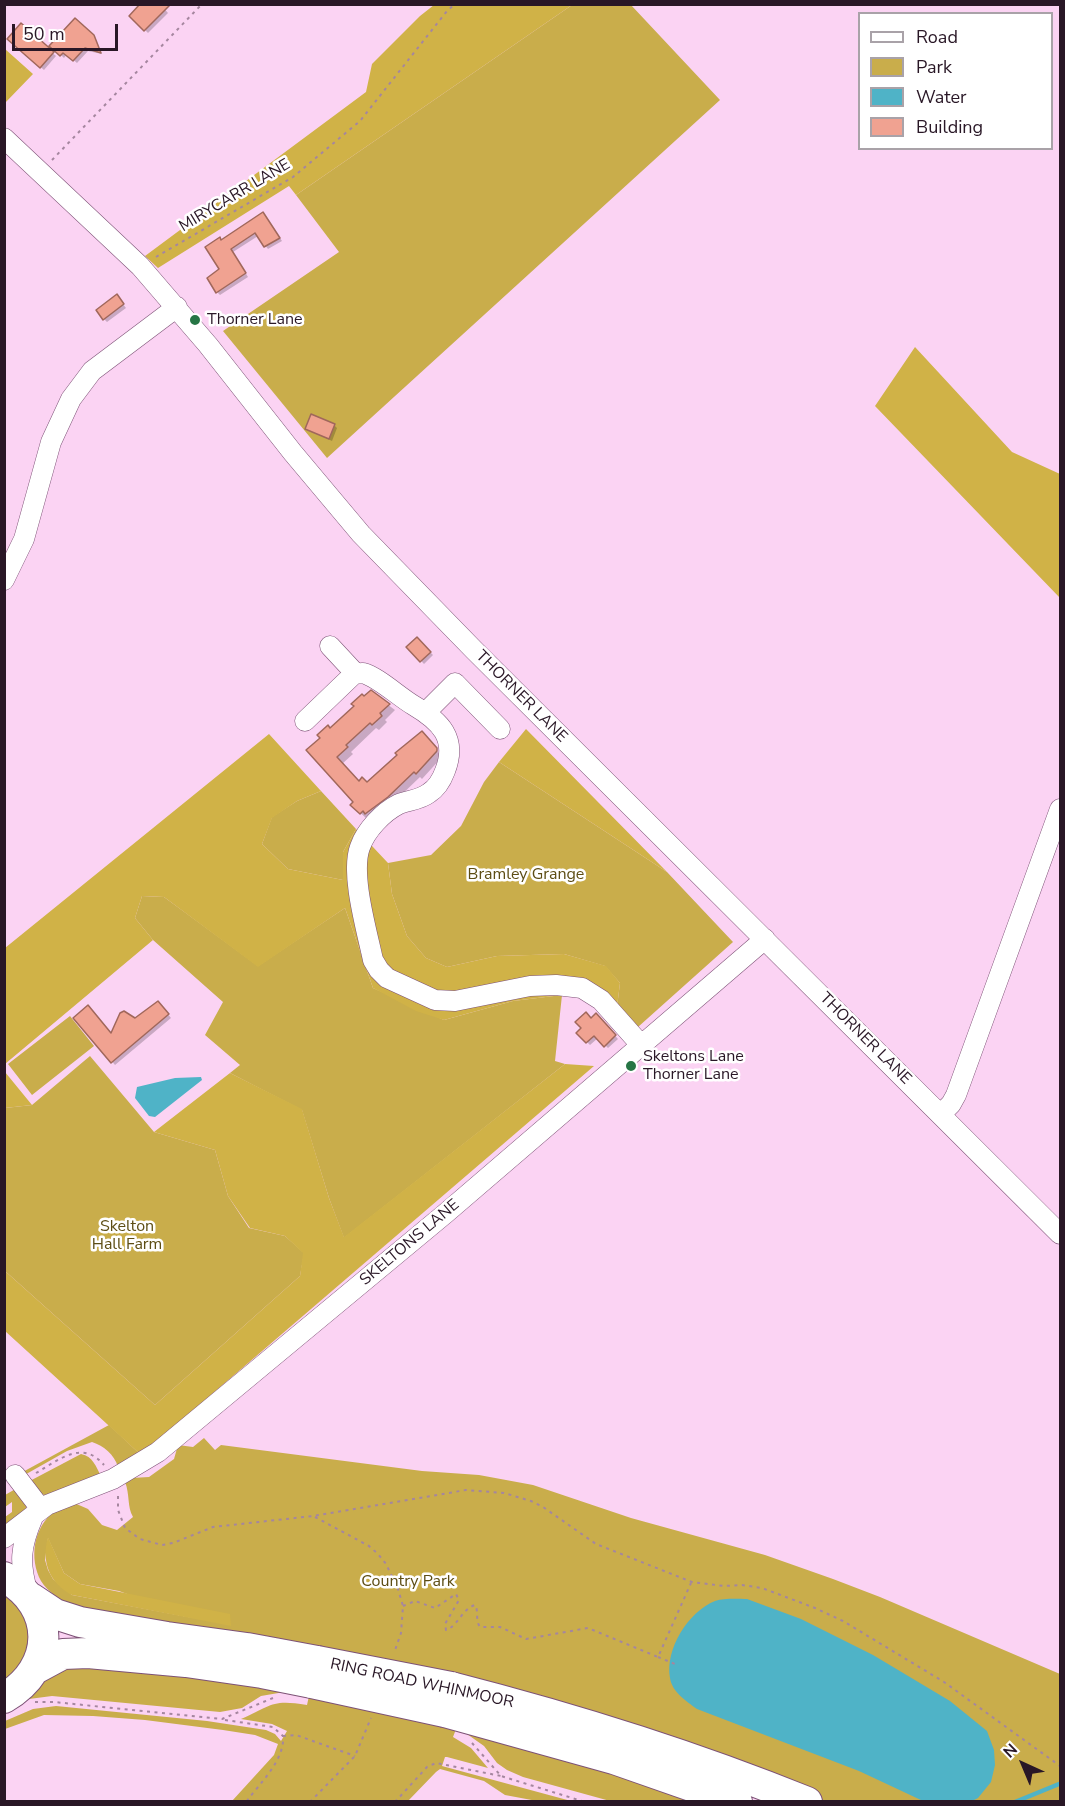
<!DOCTYPE html>
<style>
body{margin:0}
#map{position:relative;width:1065px;height:1806px;overflow:hidden;background:#fbd3f3;font-family:"Nunito Sans",sans-serif}
canvas{display:block}
.frame{position:absolute;inset:0;border:6px solid #291726;pointer-events:none}
.legend{position:absolute;left:858px;top:12px;width:195px;height:138px;box-sizing:border-box;background:#fff;border:2px solid #a9a2a8;margin:0;padding:8px 10px;list-style:none;font-size:18px;color:#291726}
.legend li{display:flex;align-items:center;gap:12px;height:30px}
.legend b{width:30px;border:2px solid #a9a2a8}
.north{position:absolute;left:993px;top:1734px;width:60px;height:60px;-webkit-text-stroke:4px #fff;paint-order:stroke;rotate:316deg;font-size:16px;font-weight:700;line-height:24px;text-align:center;color:#291726}
.north::after{content:'';display:block;margin:auto;width:21px;height:27px;background:#291726;clip-path:polygon(50% 0,100% 100%,50% 72%,0 100%)}
.scale{position:absolute;left:12px;top:24px;width:106px;height:27px;box-sizing:border-box;border:3px solid #291726;border-top:0;padding-left:8px;font-size:18px;line-height:21px;white-space:nowrap;color:#291726;-webkit-text-stroke:4px #fff;paint-order:stroke}
</style>
<div id="map">
<canvas width="1065" height="1806"></canvas>
<div class="frame"></div>
<ul class="legend">
<li><b style="height:8px;background:#fff"></b>Road</li>
<li><b style="height:16px;background:#c9ad4b"></b>Park</li>
<li><b style="height:16px;background:#4fb3c7"></b>Water</li>
<li><b style="height:16px;background:#f0a291"></b>Building</li>
</ul>
<div class="north">N</div>
<div class="scale">50 m</div>
</div>
<script>
const c = document.querySelector('canvas').getContext('2d');
c.lineJoin = 'round';
function paint(path, color) {
  c.fillStyle = color;
  c.fill(path, 'evenodd');
}
function trace(path, color, width, dash) {
  c.strokeStyle = color;
  c.lineWidth = width;
  c.lineCap = dash ? 'butt' : 'round';
  c.setLineDash(dash || []);
  c.stroke(path);
}
function drawText(font, color, halo, rows, align = 'center') {
  c.font = font + ' "Nunito Sans",sans-serif';
  c.lineWidth = 5;
  c.setLineDash([]);
  c.textBaseline = 'middle';
  c.strokeStyle = halo;
  c.fillStyle = color;
  for (const [text, x, y, turn = 0] of rows) {
    c.save();
    c.translate(x, y);
    c.rotate((+turn || 0) * Math.PI / 180);
    c.textAlign = isNaN(turn) ? turn : align;
    if (halo) c.strokeText(text, 0, 0);
    c.fillText(text, 0, 0);
    c.restore();
  }
}
const green = new Path2D(`
 M572 5H631L720 100 327 458 223 331 339 252 296 195Z
 M499 762 667 872 733 942 638 1027 617 1007 620 983 605 966 564 954 497 956 447 967 426 958 407 936 392 894 388 863 431 855 461 826 484 782Z
 M321 791 356 829 343 852V880L288 869 262 844 272 817 297 801Z
 M142 896 164 897 258 966 345 908 373 988 444 1020 513 1001 562 995 555 1061 565 1064 344 1238 329 1198 302 1110 230 1073 240 1065 205 1035 223 1002 153 940 135 918Z
 M70 1016 94 1046 32 1095 8 1064Z
 M90 1056 154 1132 215 1150 228 1196 249 1228 285 1236 304 1253 300 1276 155 1405 5 1271V1108L32 1105Z
 M109 1425 141 1455 118 1467C114 1454 104 1446 92 1442L67 1451 21 1477 19 1474Z
 M204 1438 215 1450 221 1445 422 1471 479 1475 533 1485 631 1518 765 1555 833 1579 880 1597 1060 1674V1801H825L760 1774 473 1685 453 1737 471 1748 488 1768 447 1757H445L442 1766 571 1801H537L505 1795 484 1781 440 1769 436 1772 408 1801H232L274 1755 278 1744 255 1735 223 1730 145 1720 93 1716 44 1715 5 1729V1721L33 1709 56 1706 207 1721 266 1730 275 1734 281 1741 287 1731 272 1724 241 1719C272 1706 270 1699 307 1705L319 1651 70 1605C59 1599 48 1592 41 1581 29 1559 33 1527 55 1511 60 1508 66 1505 72 1502L88 1509 102 1525 117 1530 133 1517C127 1507 130 1494 125 1482L132 1478 149 1477 174 1459 178 1445 193 1447ZM48 1538 64 1573 80 1584 119 1591 193 1618 72 1595 53 1579 48 1570 45 1560Z
 M81 1454C93 1456 96 1467 101 1476L45 1495 34 1493 26 1483Z
 M19 1487 26 1498V1511L5 1533V1517L12 1512V1502L5 1507V1495Z
 M5 1588 26 1608 33 1653 5 1688Z
 M73 1661 290 1691 261 1696 242 1708 220 1712 52 1696 29 1699 28 1697 48 1676Z
 M457 1727 715 1801H610L523 1777 507 1770 497 1763 484 1746Z`);
const forest = new Path2D(`
 M434 5H572L296 195 289 186 158 268 145 256 366 92 372 64 420 16Z
 M5 49 33 74 5 103Z
 M915 347 1012 452 1060 474V598L875 406Z
 M526 729 667 872 499 762Z
 M269 734 321 791 297 801 272 818 262 844 288 869 343 880V852L356 829 388 863 392 894 407 936 426 958 447 967 497 956 564 954 606 966 620 983 617 1007 582 996 562 995 513 1001 444 1020 416 1011 373 988 345 908 258 967 164 897 142 896 135 918 153 940 5 1064V948Z
 M565 1064 594 1066 141 1455 5 1331V1271L155 1405 300 1276 303 1253 285 1236 250 1228 228 1196 215 1150 154 1132 230 1073 302 1109 329 1198 344 1237Z
 M4 1072H5L32 1105 5 1108Z
 M48 1537 64 1573 80 1584 230 1614 231 1626 72 1595C49 1583 41 1561 48 1537Z`);
const water = new Path2D(`
 M201 1077 202 1080 155 1117 149 1116 135 1098 137 1087 175 1078Z
 M747 1599 801 1619 873 1655 950 1701 987 1731 994 1750 995 1765 991 1782 978 1798 972 1801H923L859 1771 697 1709C686 1701 672 1692 670 1678 665 1649 688 1612 715 1601 724 1598 738 1599 747 1599Z`);
const shadow = new Path2D(`
 M160 4 168 13 148 33 131 16Z
 M75 20 96 40 102 54 88 51 77 63 67 54 64 58 52 46Z
 M21 25 56 56 44 70 9 39Z
 M266 217 282 241 268 249 258 236 233 252 248 277 220 295 217 292 221 270 222 241Z
 M117 296 126 308 107 322 104 319Z
 M334 425 337 428 332 441 307 429Z
 M417 639 433 655 424 664 408 647Z
 M371 692 395 710 385 720 387 722 379 730 376 728 351 752 353 754 342 764 359 782 368 784 422 733 442 757 422 779 420 777 394 802 367 819 352 805 356 802 308 750Z
 M158 1002 171 1018 115 1065 75 1018 112 1035Z
 M596 1015 618 1039 608 1048 598 1038 590 1045 578 1033Z`);
const stream = new Path2D(`
 M1015 1802 1059 1784`);
const building = new Path2D(`
 M140 4H171L144 31 129 16Z
 M75 18 94 35 101 53 85 48 73 61 63 53 60 56 49 46Z
 M21 23 54 52 40 68 7 39Z
 M263 212 280 238 264 247 255 233 231 249 246 273 216 293 207 278 219 269 205 247 220 237 221 240Z
 M117 294 124 304 103 320 96 310Z
 M311 414 335 424 329 439 305 429Z
 M417 637 431 652 420 662 406 647Z
 M371 690 390 704 380 713 382 716 372 725 370 723 346 745 348 747 337 757 359 781 362 777 367 782 397 755 395 753 422 731 437 748V751L416 774 414 772 388 797 365 814 363 811 360 814 350 805 353 802 306 750 320 738 317 735 328 725 330 728 354 706 351 704 362 694 364 696Z
 M158 1001 169 1014 111 1063 73 1018 88 1005 111 1033 120 1013 124 1011 135 1018Z
 M586 1012 591 1018 596 1013 616 1035 604 1047 594 1036 586 1043 576 1033 581 1028 575 1022Z`);
const path = new Path2D(`
 M52 160 202 4
 M156 257 293 177 360 121 447 11 455 4
 M36 1473C59 1460 82 1439 104 1465
 M118 1496V1510L125 1528 140 1539 162 1545 173 1543 213 1527 313 1516 466 1490 504 1493 531 1501 543 1507 596 1544 692 1582 724 1586 742 1585 762 1588 815 1608 843 1621 944 1682 1060 1766
 M315 1517 369 1546 378 1554 386 1564 398 1589 403 1606 401 1633 394 1653
 M403 1606 415 1601 435 1608 456 1594 459 1600 445 1624 446 1630C458 1626 462 1609 475 1605 479 1611 475 1620 480 1627H500L526 1639 588 1628 658 1657 691 1583
 M658 1657 675 1664
 M35 1702H54L222 1719 273 1698
 M225 1720 273 1727 283 1736C285 1760 260 1783 246 1802
 M283 1736 296 1735 355 1756
 M472 1743 501 1776 585 1802
 M310 1802 355 1756 371 1718
 M395 1802 427 1767 436 1763 501 1776`);
const minor = new Path2D(`
 M4 138 140 266 208 345 293 453 361 534 474 650 1060 1234
 M4 580 24 539 51 442 71 399 92 371 177 307
 M330 646 356 674
 M426 712 455 683 500 729
 M305 721 354 674 363 673C378 677 398 696 413 705 440 721 458 738 445 771 442 779 437 788 429 793 420 800 409 800 399 804 383 812 366 830 360 847 350 874 367 931 373 960L379 970 387 978 435 1000 455 1001 530 986 556 985 582 988 601 1000 641 1045
 M941 1114 951 1104 956 1095 1060 809
 M15 1475 41 1509
 M4 1538 47 1505 113 1479 158 1452 446 1213 765 939
 M28 1594C19 1563 20 1547 33 1517`);
const highway = new Path2D(`
 M4 1577C57 1606 56 1668 4 1698
 M31 1598 55 1614 80 1622 167 1637 247 1648 317 1661
 M37 1668 63 1654 88 1653 186 1662 262 1673 312 1683
 M451 1687C572 1718 691 1755 807 1802
 M445 1712 614 1759 737 1802`);
const highwayBridge = new Path2D(`
 M317 1661 451 1687
 M312 1683 445 1712`);
const markers = [
 [195,320,6,"#267545"],
 [631,1066,6,"#267545"]
];
const streetNames = [
 ["MIRYCARR LANE",235,196,-31],
 ["THORNER LANE",521,697,45],
 ["THORNER LANE",865,1039,45],
 ["SKELTONS LANE",410,1243,-40],
 ["RING ROAD WHINMOOR",422,1684,12]
];
const poiNames = [
 ["Thorner Lane",207,320],
 ["Skeltons Lane",643,1057],
 ["Thorner Lane",643,1075]
];
const parkNames = [
 ["Bramley Grange",526,875],
 ["Skelton",127,1227],
 ["Hall Farm",127,1245],
 ["Country Park",408,1582]
];
paint(green, '#c9ad4b');
paint(forest, '#d0b247');
paint(water, '#4fb3c7');
paint(shadow, '#0003');
trace(stream, '#4fb3c7', 4.5);
paint(building, '#f0a291');
trace(building, '#a0675b', 1.5);
trace(minor, '#7d5276', 21);
trace(highway, '#7d5276', 32);
trace(path, '#a5869f', 2, [3, 4.5]);
trace(minor, '#fff', 20);
trace(highway, '#fff', 30);
trace(highwayBridge, '#7d5276', 32, []);
trace(highwayBridge, '#fff', 30);
for (const [x, y, r, color] of markers) {
  const dot = new Path2D();
  dot.arc(x, y, r, 0, 2 * Math.PI);
  c.fillStyle = color;
  c.fill(dot);
  trace(dot, '#fff', 2);
}
drawText('16px', '#291726', '#fff', streetNames);
drawText('16px', '#291726', '#fff', poiNames, 'left');
drawText('16px', '#5d4d14', '#fff', parkNames);
</script>
